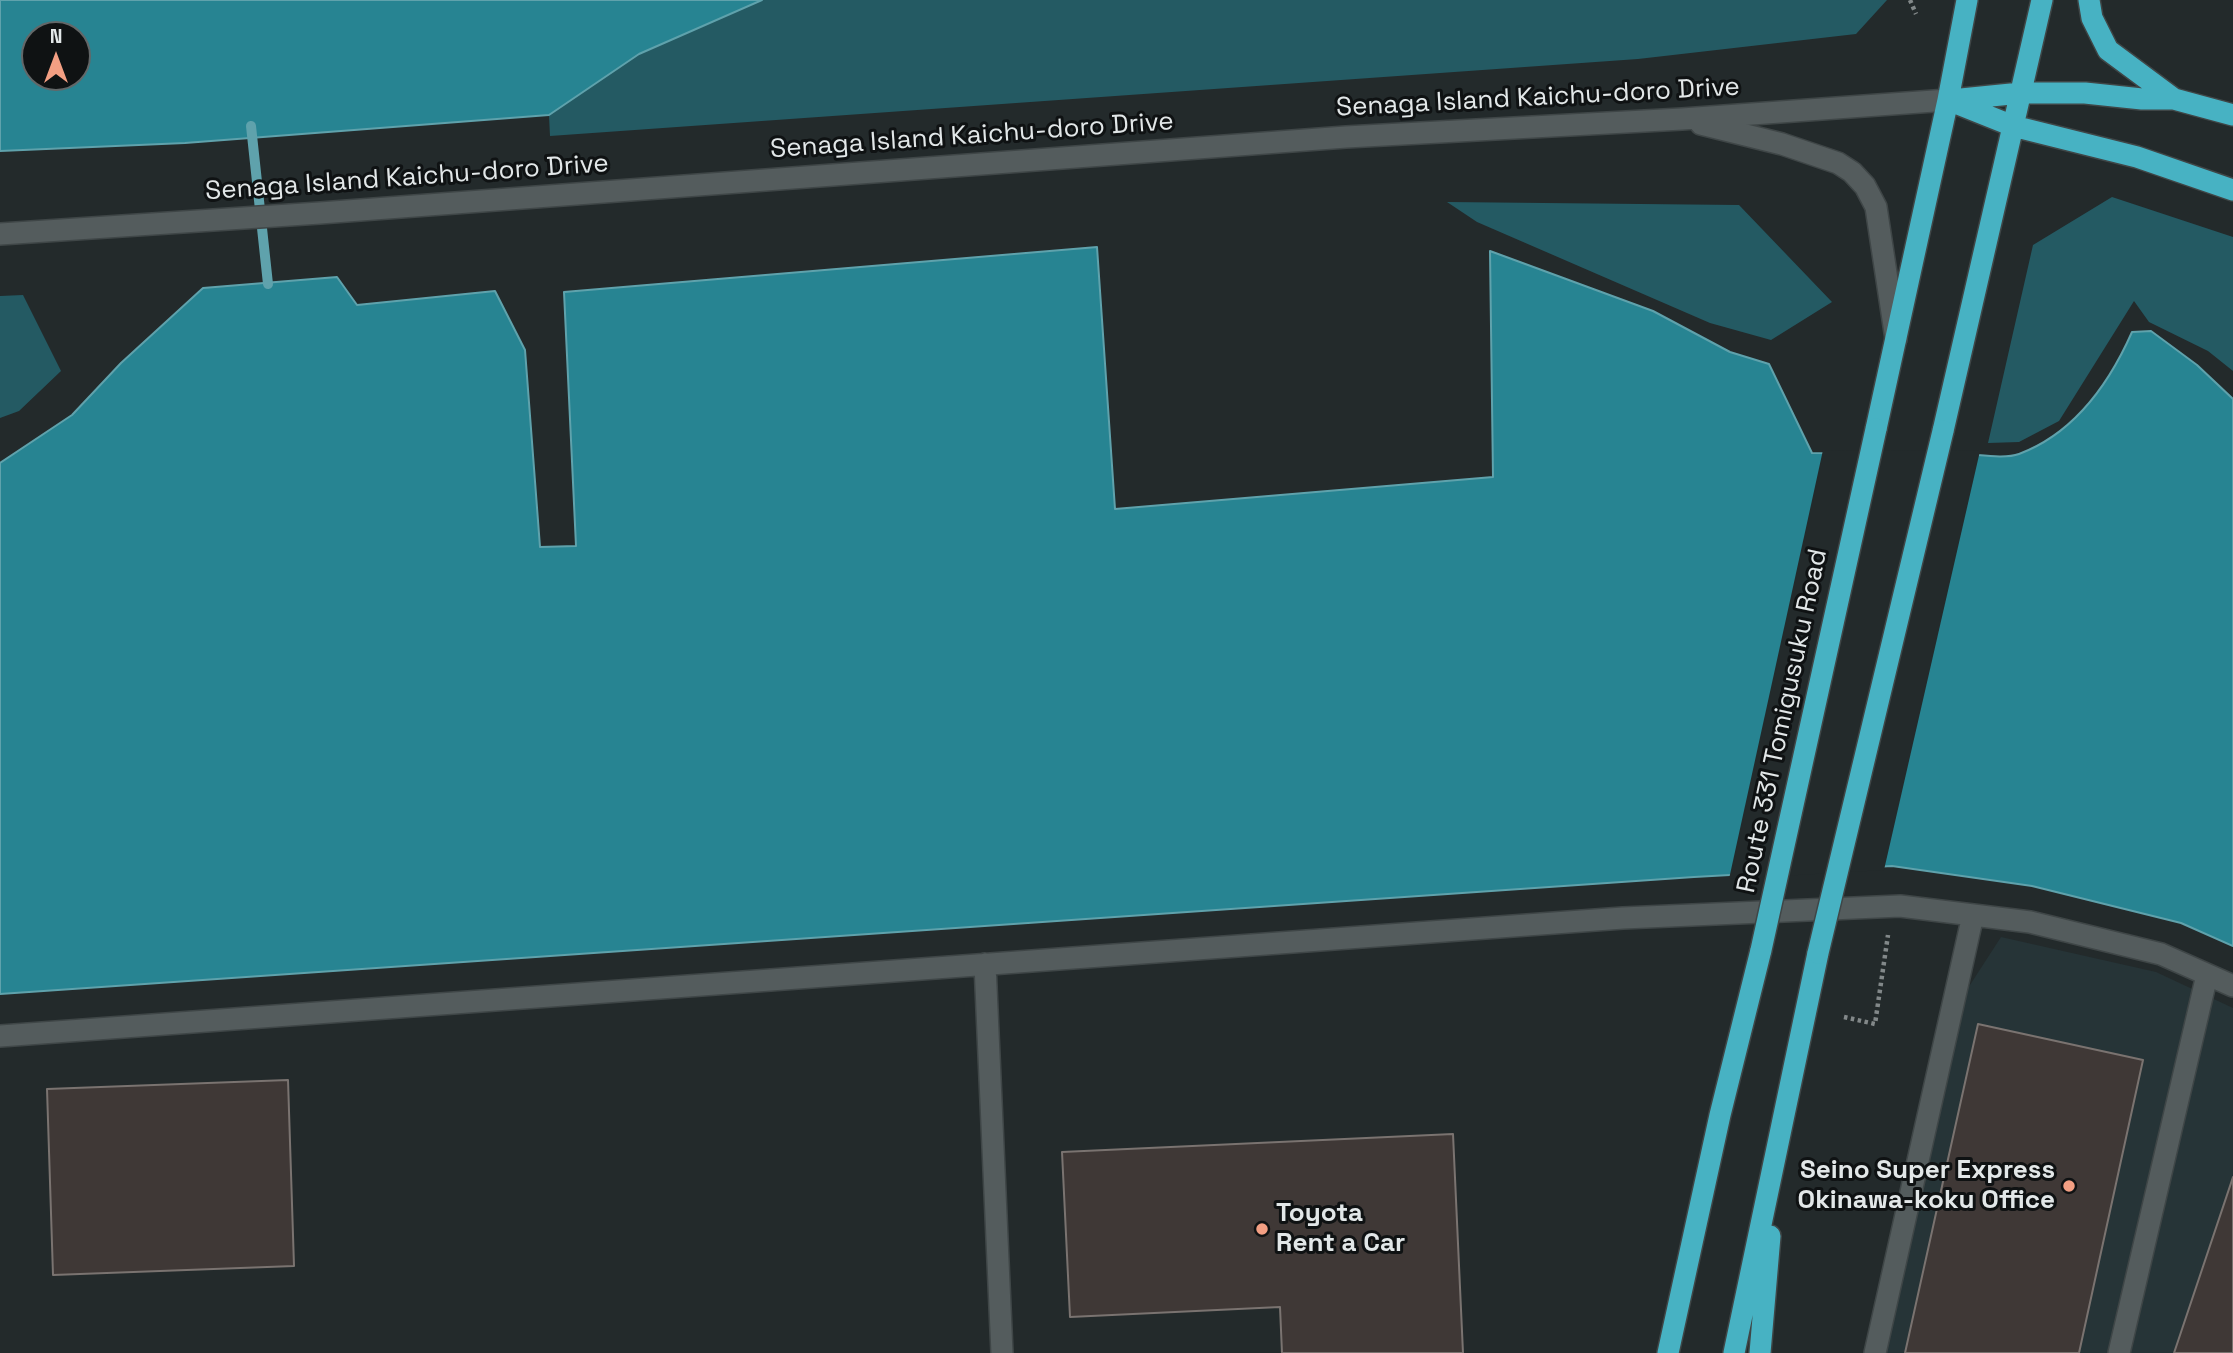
<!DOCTYPE html>
<style>
body{margin:0}
#map{position:relative;width:2233px;height:1353px;overflow:hidden;background:#232a2b;font-family:"Space Grotesk",sans-serif}
canvas{display:block}
.north{position:absolute;left:21px;top:21px;width:70px;height:70px;box-sizing:border-box;background:#0f1213;border:2px solid #636768;border-radius:50%;rotate:0deg;font-size:19px;font-weight:700;line-height:28px;text-align:center;color:#e2e7e8}
.north::after{content:'';display:block;margin:auto;width:24px;height:32px;background:#f39f83;clip-path:polygon(50% 0,100% 100%,50% 72%,0 100%)}
</style>
<div id="map">
<canvas width="2233" height="1353"></canvas>
<div class="north">N</div>
</div>
<script>
const c = document.querySelector('canvas').getContext('2d');
c.lineJoin = 'round';
function paint(path, color) {
  c.fillStyle = color;
  c.fill(path, 'evenodd');
}
function trace(path, color, width, dash) {
  c.strokeStyle = color;
  c.lineWidth = width;
  c.lineCap = dash ? 'butt' : 'round';
  c.setLineDash(dash || []);
  c.stroke(path);
}
function drawText(font, color, halo, rows, align = 'center') {
  c.font = font + ' "Space Grotesk",sans-serif';
  c.lineWidth = 6;
  c.setLineDash([]);
  c.textBaseline = 'middle';
  c.strokeStyle = halo;
  c.fillStyle = color;
  for (const [text, x, y, turn = 0] of rows) {
    c.save();
    c.translate(x, y);
    c.rotate((+turn || 0) * Math.PI / 180);
    c.textAlign = isNaN(turn) ? turn : align;
    if (halo) c.strokeText(text, 0, 0);
    c.fillText(text, 0, 0);
    c.restore();
  }
}
const built = new Path2D(`
 M2001 937 2156 972 2233 1008V1353H1863L1948 1019Z`);
const green = new Path2D(`
 M762 0H1887L1856 34 1638 59 550 136 549 115 639 54Z
 M2112 197 2233 237V371L2208 351 2149 322 2134 301 2059 421 2019 442 1988 443 2033 245Z
 M1447 202 1739 205 1832 302 1771 340 1710 323 1477 222Z
 M23 295 61 371 19 411 0 418V296Z`);
const water = new Path2D(`
 M0 0H762L639 54 549 115 185 143 0 151ZM77 35V77H35V35Z
 M1097 247 1115 509 1493 477 1490 251 1653 311 1730 352 1769 364 1812 453C1863 453 1915 454 1966 454 1982 455 2005 459 2019 454 2075 433 2109 384 2132 332L2151 331 2197 365 2233 399V946L2181 923 2032 886 1892 866 1694 877 0 994V463L72 415 121 363 203 288 337 277 357 305 495 291 525 350 540 547 576 546 564 292Z`);
const pier = new Path2D(`
 M1823 450 1980 451 1884 870 1729 879Z`);
const stream = new Path2D(`
 M251 126 268 284`);
const building = new Path2D(`
 M1978 1024 2143 1060 2079 1353H1905Z
 M288 1080 294 1266 53 1275 47 1089Z
 M1453 1134 1463 1353H1282L1280 1307 1070 1317 1062 1152Z
 M2233 1177V1353H2174Z`);
const path = new Path2D(`
 M1910 0 1916 14
 M1844 1017 1875 1024 1888 935`);
const minor = new Path2D(`
 M1701 124 1782 144 1838 163 1852 172 1865 186 1876 207 1896 339
 M0 234 320 213 1346 137 1682 119 1948 100
 M985 964 1002 1353
 M0 1036 1623 918 1900 906 2030 922 2161 954 2233 986
 M1875 1353 1973 915
 M2119 1353 2207 975`);
const highway = new Path2D(`
 M2089 0 2092 18 2108 50 2174 99
 M1948 100 2013 126 2137 157 2233 190
 M1951 100 2021 93H2085L2142 99H2174L2233 115
 M1876 429 1948 100 1967 0
 M1943 431 2042 0
 M1668 1353 1720 1115 1761 950
 M1734 1353 1818 953
 M1760 1353 1770 1236`);
const highwayBridge = new Path2D(`
 M1761 950 1876 429
 M1818 953 1943 431`);
const markers = [
 [2069,1186,7,"#f39f83"],
 [1262,1229,7,"#f39f83"]
];
const streetNames = [
 ["Senaga Island Kaichu-doro Drive",1538,98,-3],
 ["Senaga Island Kaichu-doro Drive",972,136,-4],
 ["Senaga Island Kaichu-doro Drive",407,178,-4],
 ["Route 331 Tomigusuku Road",1783,721,-78]
];
const poiNames = [
 ["Seino Super Express",2055,1171],
 ["Okinawa-koku Office",2055,1201],
 ["Toyota",1276,1214,"left"],
 ["Rent a Car",1276,1244,"left"]
];
paint(built, '#263437');
paint(green, '#245a63');
paint(water, '#278492');
trace(water, '#5fa2ac', 2);
paint(pier, '#232a2b');
trace(stream, '#5fa2ac', 10);
paint(building, '#3f3836');
trace(building, '#7a7370', 2);
trace(minor, '#3f4647', 24);
trace(highway, '#3f4647', 24);
trace(path, '#828889', 4.5, [3.5, 3.5]);
trace(minor, '#545c5d', 21);
trace(highway, '#47b2c3', 21);
trace(highwayBridge, '#3f4647', 24, []);
trace(highwayBridge, '#47b2c3', 21);
for (const [x, y, r, color] of markers) {
  const dot = new Path2D();
  dot.arc(x, y, r, 0, 2 * Math.PI);
  c.fillStyle = color;
  c.fill(dot);
  trace(dot, '#0f1213', 2.5);
}
drawText('26px', '#e2e7e8', '#0f1213', streetNames);
drawText('bold 26px', '#e2e7e8', '#0f1213', poiNames, 'right');
</script>
